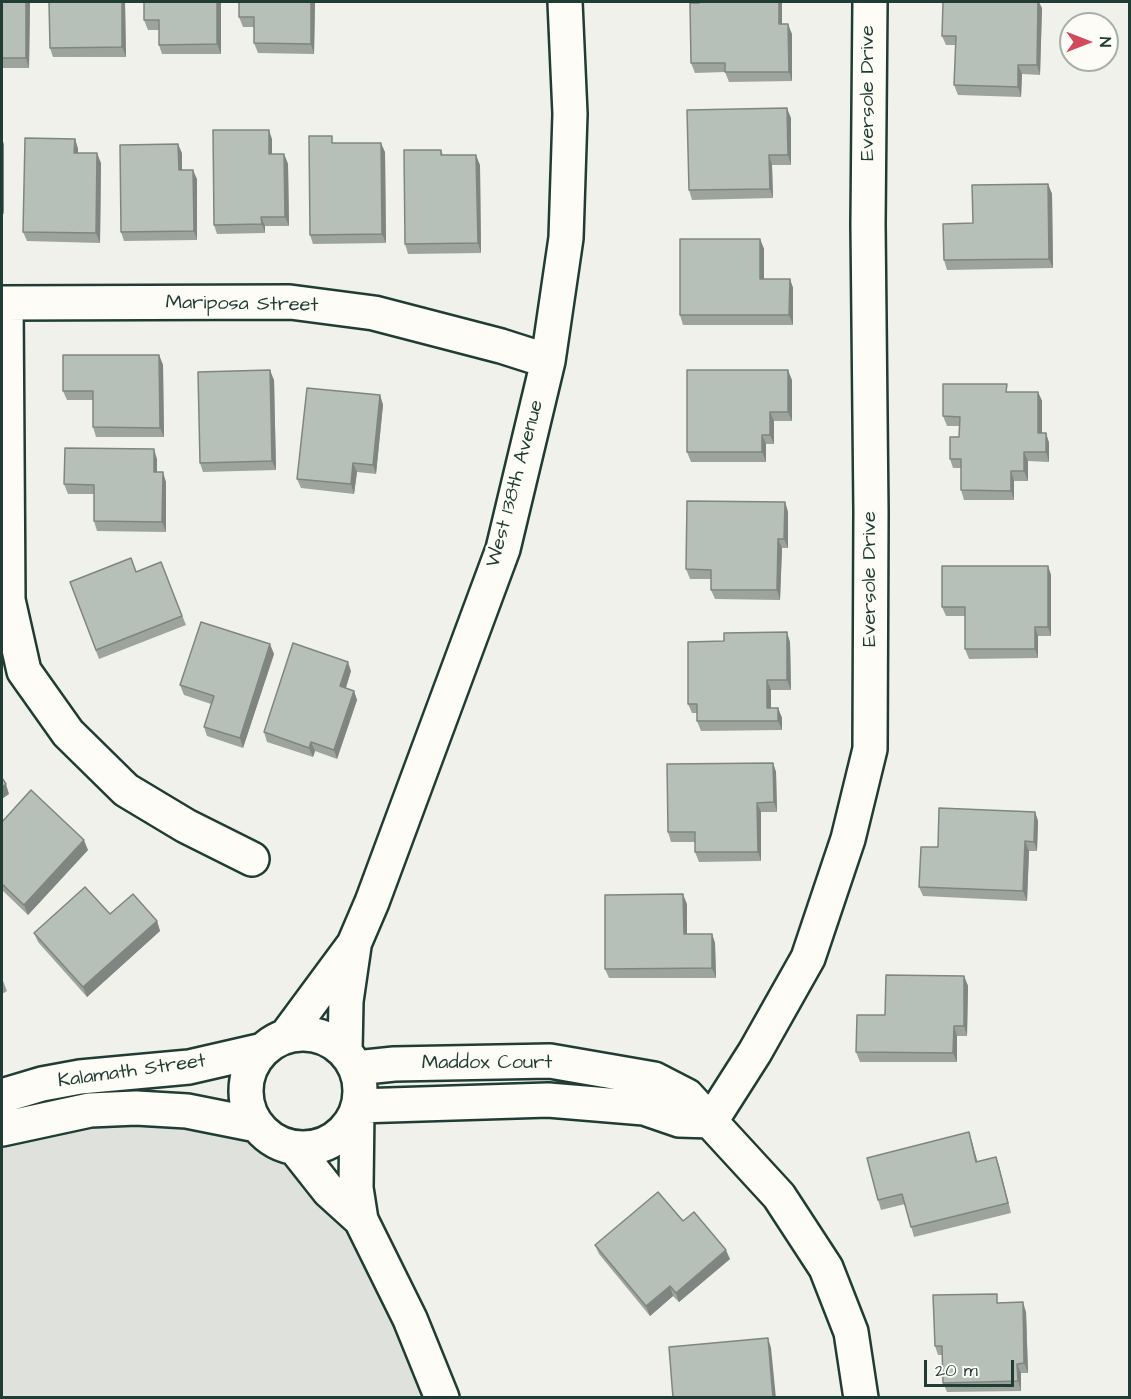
<!DOCTYPE html>
<style>
body{margin:0}
#map{position:relative;width:1131px;height:1399px;overflow:hidden;background:#f0f1eb;font-family:"Architects Daughter",sans-serif}
canvas{display:block}
.frame{position:absolute;inset:0;border:3px solid #1f3d34;pointer-events:none}
.north{position:absolute;left:1059px;top:12px;width:60px;height:60px;box-sizing:border-box;background:#fdfcf7;border:2px solid #a4b0a9;border-radius:50%;rotate:90deg;font-size:16px;font-weight:700;line-height:24px;text-align:center;color:#1f3d34}
.north::after{content:'';display:block;margin:auto;width:21px;height:27px;background:#d1495b;clip-path:polygon(50% 0,100% 100%,50% 72%,0 100%)}
.scale{position:absolute;left:924px;top:1360px;width:90px;height:27px;box-sizing:border-box;border:3px solid #1f3d34;border-top:0;padding-left:8px;font-size:18px;line-height:21px;white-space:nowrap;color:#1f3d34;-webkit-text-stroke:4px #fdfcf7;paint-order:stroke}
</style>
<div id="map">
<canvas width="1131" height="1399"></canvas>
<div class="frame"></div>
<div class="north">N</div>
<div class="scale">20 m</div>
</div>
<script>
const c = document.querySelector('canvas').getContext('2d');
c.lineJoin = 'round';
function paint(path, color) {
  c.fillStyle = color;
  c.fill(path, 'evenodd');
}
function trace(path, color, width, dash) {
  c.strokeStyle = color;
  c.lineWidth = width;
  c.lineCap = dash ? 'butt' : 'round';
  c.setLineDash(dash || []);
  c.stroke(path);
}
function drawText(font, color, halo, rows, align = 'center') {
  c.font = font + ' "Architects Daughter",sans-serif';
  c.lineWidth = 5;
  c.setLineDash([]);
  c.textBaseline = 'middle';
  c.strokeStyle = halo;
  c.fillStyle = color;
  for (const [text, x, y, turn = 0] of rows) {
    c.save();
    c.translate(x, y);
    c.rotate((+turn || 0) * Math.PI / 180);
    c.textAlign = isNaN(turn) ? turn : align;
    if (halo) c.strokeText(text, 0, 0);
    c.fillText(text, 0, 0);
    c.restore();
  }
}
const built = new Path2D(`
 M54 1117 257 1125 270 1138 286 1146 329 1191 442 1398H2V1129Z`);
const minor = new Path2D(`
 M2 303 290 302 374 313 501 346 548 361
 M6 303 8 600 24 671 68 733 126 790 186 826 252 859
 M246 1091a57 57 0 1 1 114 0a57 57 0 1 1-114 0Z
 M286 1036 354 944 372 902 503 549 548 361 566 238 570 114 565 2
 M345 1051 346 1001 354 946
 M356 1068 394 1064 550 1061 654 1079 687 1096 779 1196 826 1268 851 1332 861 1398
 M2 1096 42 1084 80 1077 189 1067 263 1050
 M358 1106 548 1100 644 1108 679 1120 711 1121
 M357 1110 356 1188 361 1220 410 1319 442 1398
 M711 1121 755 1052 808 958 848 839 870 749 871 512 868 224 870 2
 M2 1129 90 1110 136 1108 187 1111 257 1125
 M295 1148 329 1191 361 1220`);
const wall = new Path2D(`
 M2 2H30L29 68H2Z
 M125 2 126 57H53L50 48Z
 M144 2H221V54H162L159 45V30H148L144 20Z
 M239 2H315L314 54 258 53 254 43V27H243L239 17Z
 M699 2H782V24L792 34V81L729 82 725 72 695 73 691 63Z
 M1042 8 1040 75 1022 74 1021 97 958 95 954 85 956 45H946L942 36Z
 M791 118V165H772L773 198 692 200 689 190Z
 M2 138 4 145V214H2Z
 M75 139 78 149V153L101 163 100 243 27 241 23 232Z
 M272 139V154H284L288 164 289 226H265V233L217 234 214 225Z
 M335 143 385 152 386 243 313 244 310 235Z
 M441 150 443 155 480 165 481 253 408 254 405 244Z
 M182 153V170L197 179V240L124 241 121 232Z
 M1048 184 1052 194 1053 268 947 270 944 260Z
 M760 239 764 249V279H790L793 288V325H683L680 315Z
 M159 355 163 365 164 437H96L93 427V400H67L63 391Z
 M274 380 276 470 203 472 200 463Z
 M792 380V421H774V444H766V462H691L687 452Z
 M1009 392H1038L1042 401V433H1046L1049 443V462L1028 461V481H1014V500H964L961 490V468H953L950 459 959 437 960 426H947L943 416Z
 M380 395 383 405 376 474 357 472 354 494 301 488 297 479Z
 M157 459V472L166 482V532L97 531 94 521V494H68L64 484Z
 M785 502 788 512V548H782L780 600 715 599 711 590V579H690L686 569Z
 M161 562 186 625 99 659 70 582 136 572Z
 M1048 566 1051 575V636H1038V658L969 659 965 649V616H946L942 607Z
 M790 642 791 690H771V708H778L782 718V730L701 731 697 721V713H692L688 704Z
 M274 654 243 748 207 736 204 727 211 704 184 695 180 685Z
 M351 671 346 688 354 691 357 700 337 759 315 751 313 757 267 742 264 732Z
 M773 763 776 772 777 812H761V861L699 862 695 852V842H671L668 832Z
 M1035 812 1038 821 1037 851H1029L1027 901 923 896 919 887 938 847Z
 M2 822 88 850 28 915 2 890Z
 M687 904V934H712L715 943 716 978H609L605 969Z
 M110 914 157 921 160 931 87 997 38 942 34 933Z
 M964 976 968 986 967 1036H957V1062H860L856 1052 885 1015Z
 M2 978 7 991 2 994Z
 M972 1142 977 1162 999 1166 1011 1213 914 1237 905 1204 881 1210 878 1200Z
 M683 1221 730 1259 679 1302 673 1296 650 1316 599 1254 595 1245Z
 M1000 1303 1026 1312 1028 1373H1021V1391L947 1392 943 1383V1355H938L935 1346Z`);
const shadedWall = new Path2D(`
 M26 2H30L29 68 26 58Z
 M122 2H125L126 57 122 47Z
 M217 2H221V54L217 44Z
 M311 2H315L314 54 311 44Z
 M779 2H782V34L779 24Z
 M1038 2H1039L1042 8 1040 75 1037 65Z
 M788 24 792 34V81L789 72Z
 M1018 65 1022 74 1021 97 1018 87Z
 M787 108 791 118V165L788 155Z
 M269 130 272 139V164L269 154Z
 M2 138 4 145V214L2 206Z
 M75 139 78 149V162L74 153Z
 M381 143 385 152 386 243 382 234Z
 M178 144 182 153V179L179 170Z
 M97 153 101 163 100 243 96 233Z
 M284 154 288 164 289 226 285 217Z
 M476 155 480 165 481 253 478 243Z
 M769 155 772 165 773 198 770 189Z
 M193 170 197 179V240L194 231Z
 M1048 184 1052 194 1053 268 1049 259Z
 M261 217 265 226V233L262 224Z
 M760 239 764 249V288L760 279Z
 M790 279 793 288V325L789 315Z
 M159 355 163 365 164 437 160 428Z
 M270 370 274 380 276 470 272 461Z
 M788 370 792 380V421L788 412Z
 M1038 392 1042 401V443L1038 433Z
 M380 395 383 405 376 474 373 465Z
 M770 412 774 421V444L770 435Z
 M1046 433 1049 443V462L1046 452Z
 M762 435 766 444V462L762 452Z
 M154 449 157 459V482L154 472Z
 M1024 452 1028 461V481L1024 471Z
 M353 463 357 472 354 494 351 484Z
 M1011 471 1014 481V500L1011 491Z
 M163 472 166 482V532L162 522Z
 M785 502 788 512V548L784 539Z
 M778 539 782 548 780 600 777 590Z
 M1048 566 1051 575V636L1048 627Z
 M1035 627 1038 636V658L1035 649Z
 M787 632 790 642 791 690 787 680Z
 M270 644 274 654 243 748 240 738Z
 M348 662 351 671 343 696 340 686Z
 M767 680 771 690V718L767 708Z
 M354 691 357 700 337 759 334 750Z
 M778 708 782 718V730L778 721Z
 M311 742 315 751 313 757 309 748Z
 M773 763 776 772 777 812 774 802Z
 M6 784 9 794 2 799V787Z
 M757 803 761 812V861L758 852Z
 M1035 812 1038 821 1037 851 1034 842Z
 M84 840 88 850 28 915 24 905Z
 M1025 841 1029 851 1027 901 1023 891Z
 M683 894 687 904V944L684 934Z
 M157 921 160 931 87 997 83 987Z
 M712 934 715 943 716 978 712 968Z
 M964 976 968 986 967 1036 964 1026Z
 M954 1026 957 1036V1062L953 1053Z
 M969 1132 972 1142 980 1171 976 1162Z
 M996 1157 999 1166 1011 1213 1008 1203Z
 M726 1250 730 1259 679 1302 676 1293Z
 M670 1286 673 1296 650 1316 646 1306Z
 M1023 1302 1026 1312 1028 1373 1024 1363Z
 M768 1338 771 1348 776 1398H773Z
 M1017 1364 1021 1373V1391L1018 1381Z`);
const building = new Path2D(`
 M2 2H26V58H2Z
 M49 2H122V47L50 48Z
 M144 2H217V44L159 45V20H144Z
 M239 2H311V44L254 43V17H239Z
 M699 2H779V24H788L789 72H725V63H691L690 3H699Z
 M943 2H1038L1037 65H1018V87L954 85 956 36H942Z
 M787 108 788 155H769L770 189 689 190 687 110Z
 M213 130H269V154H284L285 217H261L262 224 214 225Z
 M309 136H332V143H381L382 234 310 235Z
 M25 138 75 139 74 153H97L96 233 23 232Z
 M178 144 179 170H193L194 231 121 232 120 145Z
 M404 150H441V155H476L478 243 405 244Z
 M1048 184 1049 259 944 260 943 224 973 223 972 185Z
 M680 239H760V279H790L789 315H680Z
 M63 355H159L160 428 93 427V391H63Z
 M270 370 272 461 200 463 198 372Z
 M687 370H788V412H770V435H762V452H687Z
 M943 384H1007L1006 392H1038V433H1046V452H1024V471H1011V491L961 490V459H950V437H959L960 417 943 416Z
 M307 388 380 395 373 465 353 463 351 484 297 479Z
 M65 448 154 449V472H163L162 522 94 521V485L64 484Z
 M687 501 785 502 784 539H778L777 590H711V570L686 569Z
 M131 558 136 572 161 562 182 616 96 650 70 582Z
 M942 566H1048V627H1035V649H965V607H942Z
 M201 622 270 644 240 738 204 727 214 696 180 685Z
 M787 632V680H767V708H778V721H697V704H688V642L724 641V633Z
 M293 643 348 662 340 686 354 691 334 750 311 742 309 748 264 732Z
 M773 763 774 802 757 803 758 852H695V832H668L667 764Z
 M2 778 6 784 2 787Z
 M31 790 84 840 24 905 2 884V822Z
 M939 808 1035 812 1034 842 1025 841 1023 891 919 887 921 847H938Z
 M85 887 110 914 133 894 157 921 83 987 34 933Z
 M683 894 684 934H712V968L605 969V895Z
 M886 975 964 976V1026H954L953 1053 856 1052 857 1015H885Z
 M969 1132 976 1162 996 1157 1008 1203 911 1227 902 1194 878 1200 867 1158Z
 M658 1192 683 1221 694 1212 726 1250 676 1293 670 1286 646 1306 595 1245Z
 M997 1294V1303L1023 1302 1024 1363 1017 1364 1018 1381 943 1383 942 1346H935L933 1295Z
 M768 1338 773 1398H673L669 1347Z`);
const streetNames = [
 ["Eversole Drive",869,93,-90],
 ["Mariposa Street",242,305,1],
 ["West 138th Avenue",516,484,-75],
 ["Eversole Drive",871,579,-90],
 ["Maddox Court",487,1064],
 ["Kalamath Street",132,1072,-8]
];
paint(built, '#dfe2dc');
trace(minor, '#1f3d34', 38);
trace(minor, '#fdfcf7', 33);
paint(wall, '#9da49e');
paint(shadedWall, '#7f8681');
paint(building, '#b6bfb8');
trace(building, '#7f8681', 1.5);
drawText('20px', '#1f3d34', '#fdfcf7', streetNames);
</script>
